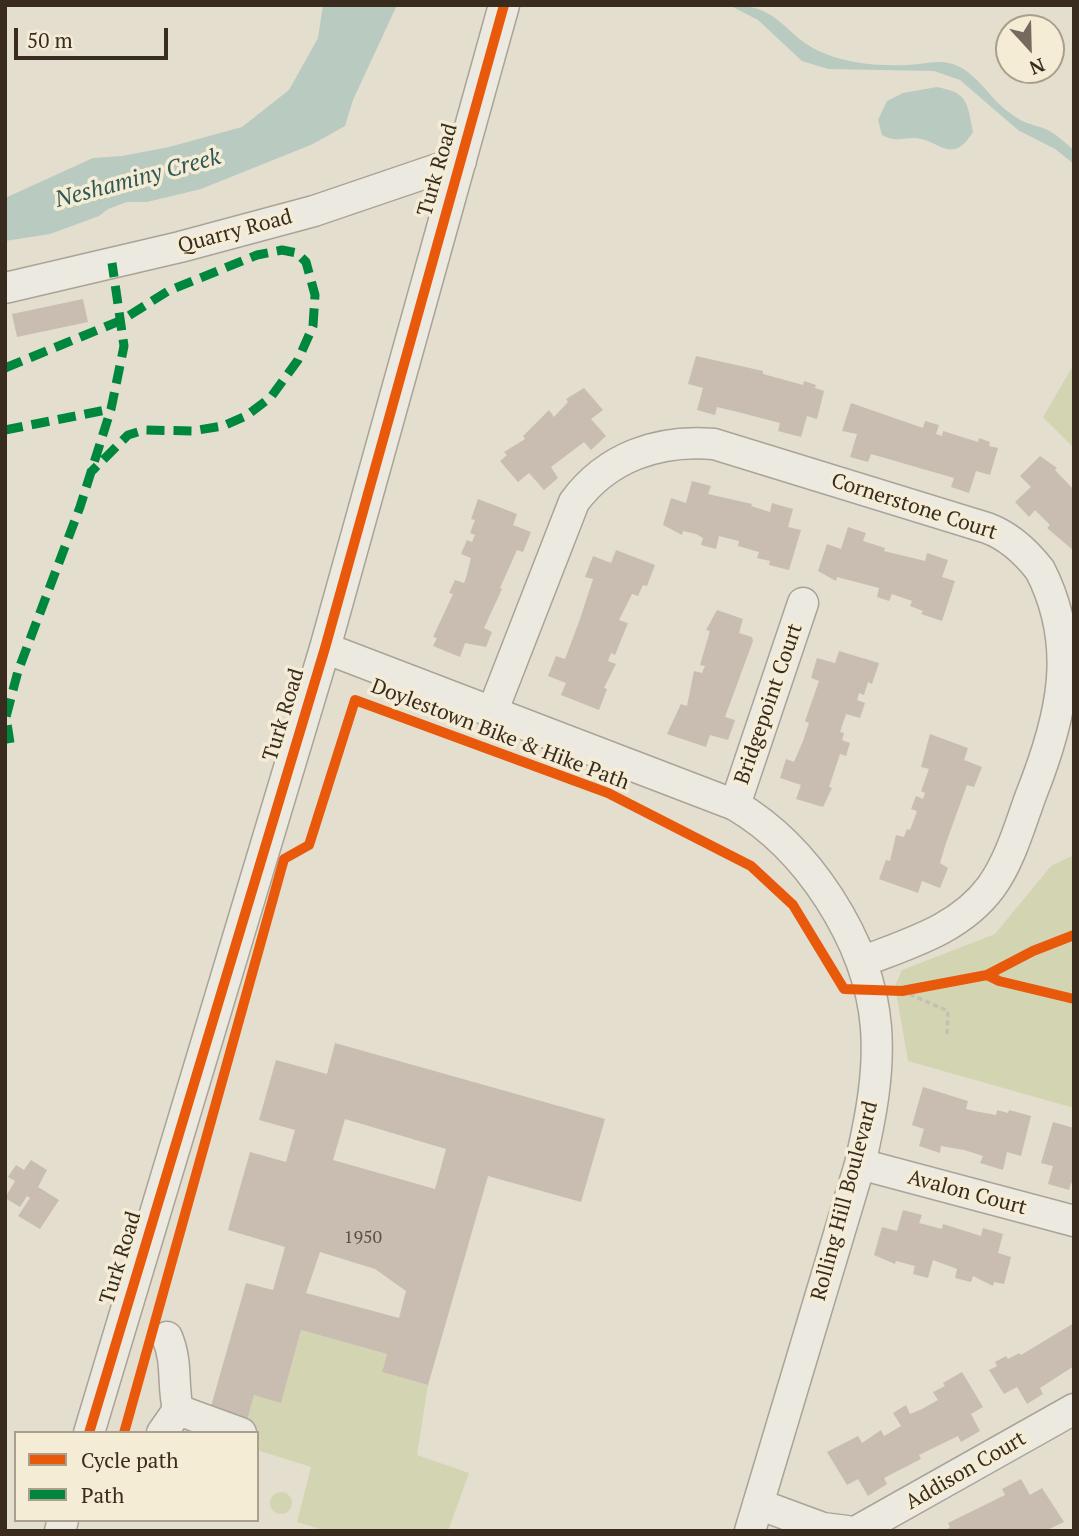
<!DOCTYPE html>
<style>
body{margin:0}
#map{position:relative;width:1079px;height:1536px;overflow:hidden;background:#e4decf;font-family:"PT Serif",serif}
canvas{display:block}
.frame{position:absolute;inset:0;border:7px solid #392c1f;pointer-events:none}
.legend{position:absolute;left:14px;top:1431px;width:245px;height:91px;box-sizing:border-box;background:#f5ecd5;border:2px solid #aa9f8c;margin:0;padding:9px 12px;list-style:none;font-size:21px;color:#392c1f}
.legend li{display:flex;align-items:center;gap:14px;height:35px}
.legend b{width:35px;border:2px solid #aa9f8c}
.north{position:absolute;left:995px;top:14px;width:70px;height:70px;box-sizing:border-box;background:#f5ecd5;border:2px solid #aa9f8c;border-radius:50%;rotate:158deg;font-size:19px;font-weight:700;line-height:28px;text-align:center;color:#392c1f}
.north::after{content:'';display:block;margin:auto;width:24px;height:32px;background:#756a5d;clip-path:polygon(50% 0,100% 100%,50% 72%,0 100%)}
.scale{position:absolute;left:14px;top:28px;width:154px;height:32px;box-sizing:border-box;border:4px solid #392c1f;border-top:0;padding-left:9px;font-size:21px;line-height:24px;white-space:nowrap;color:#392c1f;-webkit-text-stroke:5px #f5ecd5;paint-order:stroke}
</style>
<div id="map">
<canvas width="1079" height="1536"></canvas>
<div class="frame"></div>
<ul class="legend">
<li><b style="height:9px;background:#e8590c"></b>Cycle path</li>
<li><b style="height:9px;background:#00873e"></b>Path</li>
</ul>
<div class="north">N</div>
<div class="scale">50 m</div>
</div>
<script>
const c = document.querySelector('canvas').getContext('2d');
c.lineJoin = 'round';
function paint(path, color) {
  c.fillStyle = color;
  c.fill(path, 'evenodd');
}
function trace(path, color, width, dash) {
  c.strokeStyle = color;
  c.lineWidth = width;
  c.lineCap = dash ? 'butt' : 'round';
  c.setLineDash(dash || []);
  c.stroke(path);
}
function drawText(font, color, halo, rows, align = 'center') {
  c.font = font + ' "PT Serif",serif';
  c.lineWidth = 7;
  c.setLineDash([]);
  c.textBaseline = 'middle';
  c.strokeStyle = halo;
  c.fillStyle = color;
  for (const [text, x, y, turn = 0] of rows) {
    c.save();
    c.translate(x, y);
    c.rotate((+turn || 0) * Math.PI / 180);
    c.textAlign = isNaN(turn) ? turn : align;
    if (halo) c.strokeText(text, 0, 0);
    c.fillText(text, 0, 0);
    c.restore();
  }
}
const green = new Path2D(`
 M1074 364V448L1043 417Z
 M1074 855V1108L908 1061 895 986 902 970 995 934 1051 866Z
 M301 1330 387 1354 382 1372 428 1385 417 1455 469 1473 448 1531H327L297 1522 311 1467 257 1450V1433H242L254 1395 281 1402Z
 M270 1503a11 11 0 1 1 22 0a11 11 0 1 1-22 0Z`);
const water = new Path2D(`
 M323 5H397L353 100 345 126 313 144 201 189 147 202H127L108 209 99 216 50 234 5 241V198L93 158 122 156 169 147 242 127 289 90 318 38Z
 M729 5C784 5 782 37 826 54 850 64 881 66 906 65 920 65 935 60 949 63 977 70 987 97 1010 113 1021 122 1030 124 1043 128 1055 132 1065 143 1074 150V164L1055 149 1018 130 960 80 934 71 828 69 802 61 758 20Z
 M937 87C968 93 967 102 973 132 951 167 939 139 915 138 902 138 894 142 882 135L878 120 887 101 903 93Z`);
const building = new Path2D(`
 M83 299 88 322 17 337 12 314Z
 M696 356 763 371V374L803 385 804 381 816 385 815 388 824 391 817 419 807 416 801 437 778 431 780 423 738 412 717 407 715 415 697 410 703 388 688 384Z
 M584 388 603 410 591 419 606 436 591 450 584 442 551 467 558 478 544 490 529 473 518 482 500 461 507 455 504 452 525 439 523 436 549 410 554 417 568 402 566 399Z
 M851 403 923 428 925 421 939 425 936 434 942 436 943 431 978 442 979 438 990 442 989 446 998 448 990 475 976 471 969 493 951 487 954 478 871 454 868 462 850 457 857 434 842 431Z
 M1040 456 1057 468 1055 470 1074 490V551L1047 528 1050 525 1035 510 1029 517 1015 502 1031 487 1020 476Z
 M692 481 711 486 708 494 752 504 751 506 770 512 772 503 793 509 788 527 801 530 789 570 769 565 770 561 757 558 759 552 738 546 739 541 719 536 716 549 701 545 703 538 696 534 683 531 682 535 663 525 671 498 686 503Z
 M478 499 517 514 513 525 531 532 523 552 517 550 500 588 502 589 484 628 492 632 486 647 465 643 460 657 433 646 437 638 433 637 453 594 449 593 455 580 464 583 466 578 471 558 461 554 467 540 472 542 475 535 470 533 475 520 471 519Z
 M848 527 866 533 863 541 885 548 884 551 925 561 927 553 948 560 942 577 955 581 942 621 921 614 923 611 910 606 912 601 892 594 889 601 877 597 879 588 837 577 836 581 818 571 827 544 841 549Z
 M616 550 655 565 647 586 643 585 638 596 632 594 619 620 628 623 615 655 611 653 608 661 616 664 604 688 607 689 599 710 561 695 566 683 548 676 556 656 565 659 580 619 593 579 585 577 593 556 611 563Z
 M717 610 743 619 739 633 752 637 753 641 725 717 735 720 728 740 710 735 706 747 667 734 681 704 687 706 694 671 702 673 705 666 700 665 710 631 706 630Z
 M839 651 879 663 872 684 868 682 864 695 859 693 857 700 865 703 860 718 846 714 840 732 844 733 842 740 850 743 846 756 840 754 829 787 832 788 823 807 796 799 801 785 780 778 786 759 794 762 803 741 809 723 805 721 819 681 811 678 817 658 835 663Z
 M930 734 968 748 964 760 982 767 974 787 967 785 946 843 940 863 948 868 940 888 922 881 918 893 879 879 886 860 890 861 896 835 904 837 907 829 910 830 917 811 911 809 916 796 923 799 925 793 921 791 929 769 921 767Z
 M335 1043 605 1119 581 1202 488 1176 428 1385 382 1372 387 1354 301 1330 281 1403 254 1395 247 1420 210 1410 246 1283 273 1290 285 1247 228 1230 250 1152 286 1162 295 1130 259 1120 276 1060 327 1074ZM345 1119 446 1149 435 1189 333 1160ZM320 1252 375 1269 406 1291 399 1318 306 1293Z
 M923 1087 968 1101 966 1109 974 1111 996 1115 997 1110 1008 1113 1009 1110 1031 1116 1021 1156 1007 1152 1003 1170 980 1163 983 1156 964 1150 941 1146 940 1153 919 1146 924 1129 912 1125Z
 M1053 1122 1074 1128V1184L1071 1183 1069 1190 1048 1184 1053 1166 1041 1163Z
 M31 1160 47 1170 38 1187 59 1200 40 1229 18 1216 30 1198 27 1196 20 1207 5 1198 15 1181 8 1177 16 1165 24 1170Z
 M903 1210 922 1215 919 1223 942 1229 943 1224 981 1236 983 1228 1003 1234 998 1253 1011 1257 1004 1284 994 1282 993 1286 973 1276 971 1282 955 1278 957 1269 933 1260 928 1278 913 1274 915 1266 896 1261 895 1264 874 1255 882 1227 897 1231Z
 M1074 1323V1366L1040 1388 1043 1394 1027 1404 1017 1387 1004 1394 989 1370 997 1366 995 1362 1006 1356 1008 1359 1019 1353 1021 1355Z
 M962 1372 983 1407 971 1414 980 1431 961 1442 958 1436 919 1455 921 1459 884 1478 887 1484 868 1496 858 1479 847 1485 827 1452 858 1436 862 1443 881 1430 884 1436 901 1426 893 1413 906 1405 910 1414 922 1409 938 1400 933 1392 945 1386 943 1383Z
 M1021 1479 1030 1495 1042 1488 1064 1522 1045 1531H944L950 1527 948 1523 1005 1495 1002 1489Z`);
const path = new Path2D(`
 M902 991 948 1011 947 1034`);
const minor = new Path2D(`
 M5 288 180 247 314 211 461 161
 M325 648 735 805C774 828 805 861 829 898 889 991 884 1062 860 1164L750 1531
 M493 710 574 502C607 457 659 439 714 444L987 528C1009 536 1026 552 1040 570 1079 646 1062 717 1031 795 1020 825 1010 861 991 887 960 929 910 943 864 961
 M735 805 803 603
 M860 1164 1074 1221
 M167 1337C178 1363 172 1384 178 1410L241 1433
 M89 1433 325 648 504 5
 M162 1433 178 1410
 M758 1504 823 1528 847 1531
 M60 1531 63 1520
 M857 1531 1074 1409`);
const quiet = new Path2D(`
 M5 368 122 320 168 291 257 255 282 250 297 253 306 262 315 295 313 326 298 360 271 397 246 416 223 426 192 431 144 430 128 435 90 473
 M5 430 111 409
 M10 743 6 717 18 671 80 507 111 409 124 346 112 263`);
const cycleway = new Path2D(`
 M987 975 1033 951 1074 935
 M89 1433 325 648 504 5
 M124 1433 284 859 309 845 355 700 608 793 751 866 793 905 844 989 902 991 987 975 999 981 1074 999`);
const numberNames = [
 ["1950",363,1238]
];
const streetNames = [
 ["Turk Road",438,170,-74],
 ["Quarry Road",235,232,-15],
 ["Cornerstone Court",914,507,18],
 ["Bridgepoint Court",769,704,-71],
 ["Turk Road",284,715,-73],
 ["Doylestown Bike & Hike Path",500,735,21],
 ["Avalon Court",967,1193,15],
 ["Rolling Hill Boulevard",845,1201,-75],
 ["Turk Road",121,1258,-73],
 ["Addison Court",966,1471,-30]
];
const waterNames = [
 ["Neshaminy Creek",138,179,-15]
];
paint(green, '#d3d4b2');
paint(water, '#b9cac0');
paint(building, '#c8bdb0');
trace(minor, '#aaa397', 33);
trace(path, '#c5c0b7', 3.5, [5, 3.5]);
trace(minor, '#ece9e0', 30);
trace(quiet, '#00873e', 9, [18, 9]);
trace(cycleway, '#e8590c', 10);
drawText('18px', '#5d5043', null, numberNames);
drawText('21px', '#392c1f', '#f5ecd5', streetNames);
drawText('italic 23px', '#2f5856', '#f5ecd5', waterNames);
</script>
